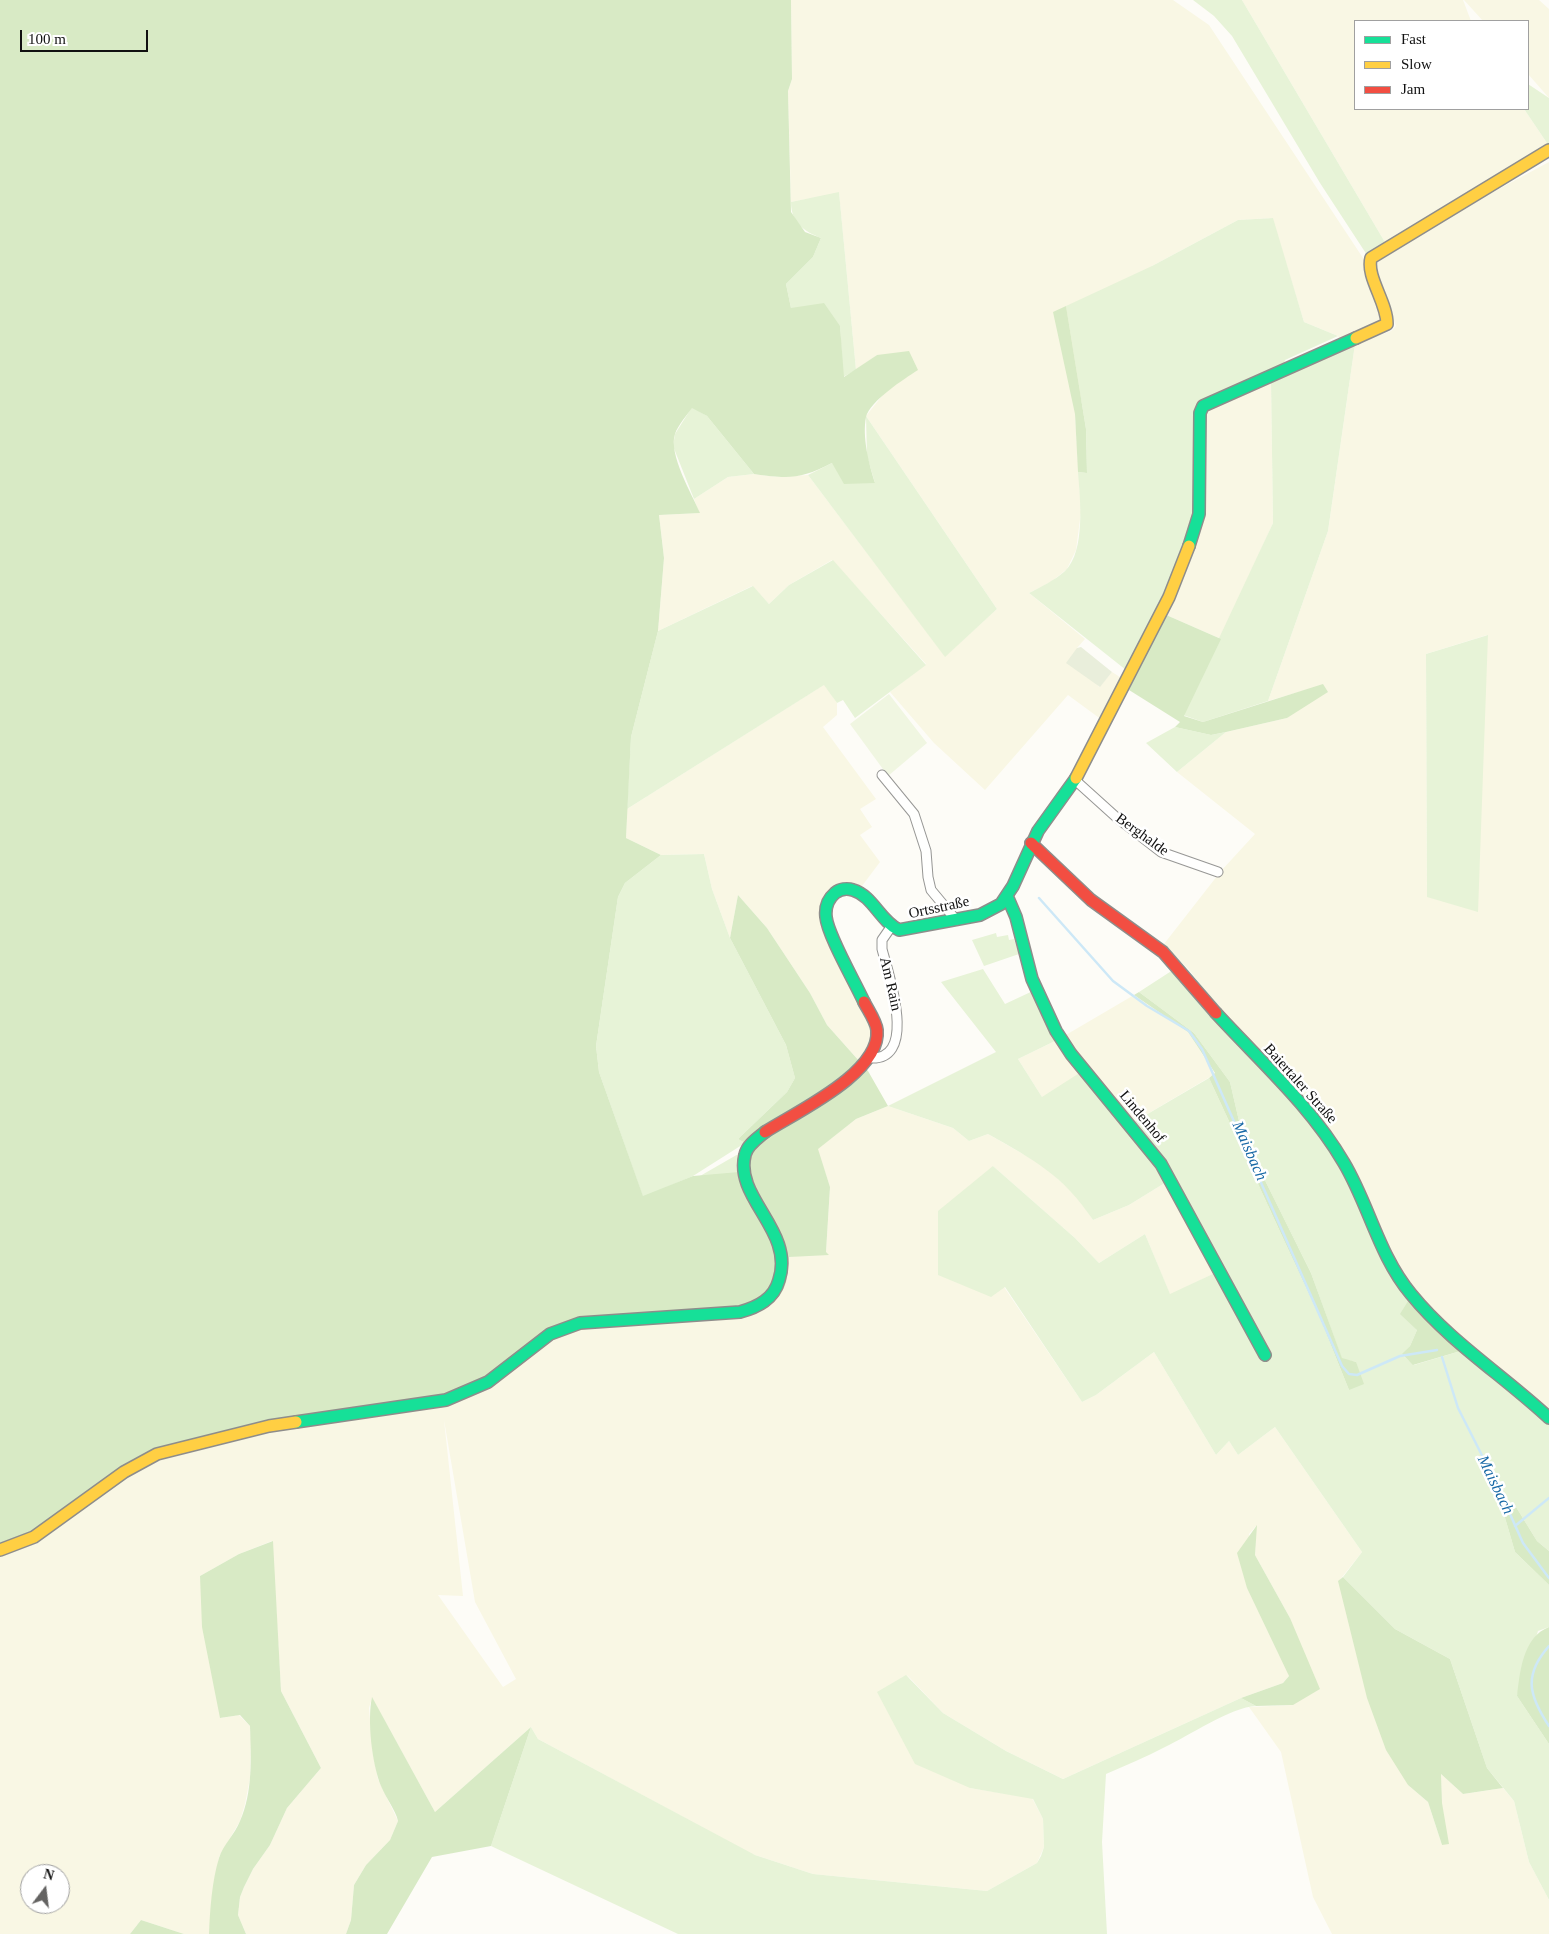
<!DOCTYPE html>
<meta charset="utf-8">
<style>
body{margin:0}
#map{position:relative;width:1549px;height:1934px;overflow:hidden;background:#fdfcf7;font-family:"Times New Roman",serif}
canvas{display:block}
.legend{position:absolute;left:1354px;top:20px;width:175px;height:90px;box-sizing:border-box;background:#fff;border:1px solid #a0a0a0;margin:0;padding:6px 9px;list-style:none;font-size:15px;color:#111}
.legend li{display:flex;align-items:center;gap:10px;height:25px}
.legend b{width:25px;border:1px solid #a0a0a0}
.north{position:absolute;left:20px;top:1864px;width:50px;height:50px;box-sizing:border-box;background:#fff;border:1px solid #a0a0a0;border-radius:50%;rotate:15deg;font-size:14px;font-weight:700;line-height:20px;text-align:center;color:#111}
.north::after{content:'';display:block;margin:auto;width:18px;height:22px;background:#646362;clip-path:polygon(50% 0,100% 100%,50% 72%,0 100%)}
.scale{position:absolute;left:20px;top:30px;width:128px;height:22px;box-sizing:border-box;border:2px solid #111;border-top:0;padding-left:6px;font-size:15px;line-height:18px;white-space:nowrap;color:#111;-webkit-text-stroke:4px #fff;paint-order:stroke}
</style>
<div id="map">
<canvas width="1549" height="1934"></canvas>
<ul class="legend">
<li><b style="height:6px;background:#16e098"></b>Fast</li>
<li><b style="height:6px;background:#ffcf43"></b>Slow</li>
<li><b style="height:6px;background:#f24e42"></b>Jam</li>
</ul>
<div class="north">N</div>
<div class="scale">100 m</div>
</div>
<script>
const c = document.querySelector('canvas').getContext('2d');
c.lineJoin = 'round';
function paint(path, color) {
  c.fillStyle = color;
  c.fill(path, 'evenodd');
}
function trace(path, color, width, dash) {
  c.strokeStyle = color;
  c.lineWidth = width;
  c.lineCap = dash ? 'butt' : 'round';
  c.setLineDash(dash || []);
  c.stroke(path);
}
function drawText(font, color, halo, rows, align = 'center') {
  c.font = font + ' "Times New Roman",serif';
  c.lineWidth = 5;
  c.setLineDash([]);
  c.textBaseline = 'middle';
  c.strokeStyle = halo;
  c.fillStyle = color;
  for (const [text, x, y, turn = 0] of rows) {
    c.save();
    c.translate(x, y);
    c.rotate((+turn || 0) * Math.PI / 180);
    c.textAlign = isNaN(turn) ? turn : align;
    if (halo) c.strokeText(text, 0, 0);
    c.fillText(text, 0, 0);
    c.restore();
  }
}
const farmland = new Path2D(`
 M791 0H1173L1209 25 1363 258 1384 313 1383 320 1340 341 1338 336 1304 322 1272 218 1238 220 1152 266 1075 414 1081 512 1076 550 1067 569 1051 582 1029 593 1085 639 1077 648 1099 687 1112 672 1123 679 1102 720 1068 695 985 790 934 743 890 692 926 664 832 560 789 585 769 604 752 586 658 631 664 558 659 515 699 513 694 499 728 477 754 474 777 477 808 475 945 656 997 609 866 416 885 392 906 377 877 355 856 370 839 193 791 202 788 91 792 79Z
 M1242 0H1463L1471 21H1355V109H1524L1549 146 1386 244Z
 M1464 0H1539L1549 9V98L1528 74V21H1483Z
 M1549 162V1412L1491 1365 1415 1293 1390 1252 1353 1167 1328 1126 1227 1019 1190 971 1164 944 1221 871 1255 834 1177 772 1226 732 1287 718 1323 685 1268 701 1328 531 1355 344 1391 331 1396 326 1374 266 1375 260 1460 210ZM1487 635 1427 897 1426 654Z
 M1271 381 1273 523 1221 639 1164 614 1201 527 1206 414 1210 406Z
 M825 684 837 703V715L823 727 876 799 860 809 872 827 860 835 880 862 862 886 848 885 822 902 821 923 874 1032 872 1043 861 1063 827 1025 810 993 767 928 738 895 730 938 712 889 704 854 661 855 626 838 627 809Z
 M1134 995 1188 1032 1215 1074 1127 1126 1042 1097 1018 1059 1059 1039Z
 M888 1106 953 1128 969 1141 988 1134 1044 1166 1078 1197 1093 1220 1129 1205 1168 1181 1217 1272 1170 1295 1145 1234 1099 1263 1075 1238 993 1166 1004 1287 1082 1402 1096 1395 1154 1352 1216 1455 1229 1441 1238 1455 1275 1427 1362 1552 1339 1581 1408 1785 1428 1802 1442 1845 1441 1774 1463 1794 1503 1788 1514 1801 1529 1862 1549 1900V1934H1332L1313 1897 1281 1752 1249 1707 1293 1705 1290 1618 1255 1555 1256 1526 1249 1534 1289 1676 1283 1683 1241 1698 1063 1779 1006 1751 943 1713 907 1675 970 1788 1032 1798 1043 1819 1044 1847 1037 1863 987 1891 813 1874 752 1854 538 1739 531 1727 435 1812 372 1698 369 1708 373 1754 378 1779 398 1821 390 1840 366 1865 354 1885 351 1920 346 1934H246L238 1915 240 1897 244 1887 253 1869 270 1845 287 1808 321 1768 281 1691 272 1541 239 1554 200 1576 221 1718 239 1715 250 1726 251 1739 250 1778 245 1804 240 1821 219 1857 209 1934H184L141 1920 130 1934H0V1555L99 1497 153 1460 244 1437 338 1421 532 1351 579 1327 770 1306 782 1291 788 1275V1257L826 1252 830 1187 817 1149 856 1119ZM444 1420 475 1602 516 1679 503 1687 438 1595 463 1596ZM30 1874H60V1904H30Z`);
const green = new Path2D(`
 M1193 0H1242L1386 244 1367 255 1320 183 1232 36 1214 16Z
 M1528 84 1549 98V146L1524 109H1528Z
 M839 192 856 370 843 377 840 326 791 308 786 284 813 257 821 238C804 231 791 223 791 202Z
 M1273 218 1304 322 1338 336 1285 360 1283 368 1197 408 1194 526 1164 599 1126 670 1029 593C1041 587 1055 580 1065 571 1086 551 1080 498 1078 472L1087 473 1086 429 1066 306 1152 266 1238 220Z
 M1355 344 1328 531 1268 701 1203 722 1183 715 1273 523 1271 381Z
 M692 407 707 416 754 474 728 477 694 499 673 446 675 434Z
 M866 416 997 609 945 657 808 475 832 463 875 483 867 456Z
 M833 560 926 665 855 718 843 700 837 703 824 685 627 809 631 737 658 631 753 586 769 604 789 585Z
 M1488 635 1478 912 1427 897 1426 654Z
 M1175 727 1211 735 1226 732 1177 772 1146 743Z
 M704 854 712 889 730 938 786 1045 795 1078 787 1092 738 1139 745 1143 693 1176 643 1197 599 1072 596 1046 618 897 625 883 661 855Z
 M996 933 997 937 1008 935 1009 940 1014 939 1019 954 984 966 972 940Z
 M1176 968 1330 1144 1410 1298 1417 1330 1410 1346 1402 1355 1414 1365 1464 1350 1549 1423V1551L1537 1541 1513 1502 1501 1504 1515 1552 1549 1585V1627L1538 1631 1517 1696 1549 1744V1900L1529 1862 1514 1801 1487 1768 1450 1659 1395 1629 1343 1577 1362 1552 1275 1427 1238 1455 1229 1441 1216 1455 1154 1352 1096 1395 1082 1402 1005 1287 991 1297 938 1275V1211L993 1166 1075 1238 1099 1263 1145 1234 1170 1294 1217 1272 1168 1181 1129 1205 1093 1220C1063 1175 1034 1160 988 1134L969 1141 953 1128 888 1106 996 1052 941 982 983 969 1005 1004 1035 990 1059 1039 1018 1059 1042 1097 1081 1072 1127 1126 1209 1078 1320 1318 1349 1390 1356 1362 1342 1359 1311 1273 1242 1134 1230 1082 1194 1033 1139 992Z
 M740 1153 739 1173 700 1176Z
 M906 1675 943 1713 1006 1751 1063 1779 1241 1698 1256 1706C1231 1707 1189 1736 1165 1747 1146 1757 1126 1765 1106 1774L1102 1842 1107 1934H678L491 1846 531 1727 538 1739 755 1855 813 1874 987 1891 1037 1863 1041 1856 1044 1847 1043 1819 1033 1799 970 1788 915 1764 877 1692Z`);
const forest = new Path2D(`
 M0 0H791L792 79 788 91 791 212 805 232 821 238 813 257 786 284 791 308 824 303 840 326 844 377 877 355 909 351 918 370C904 379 870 401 866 417 862 437 869 464 875 483L844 484 832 463C801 479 789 479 754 474L707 416 692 408C687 415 678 425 675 434 668 454 692 494 700 513L659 515 664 558 658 631 631 737 626 838 661 855 625 883 618 897 596 1046 599 1072 643 1196 693 1176 739 1172 745 1143 738 1139 787 1092 795 1078 786 1045 730 938 738 895 767 928 810 993 827 1025 868 1071 888 1106 856 1119 818 1149 830 1187 826 1252 829 1255 789 1257C788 1290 782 1302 751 1313L579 1327 532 1351 491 1385 443 1407 338 1421 244 1437 153 1460 35 1543 0 1555Z
 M1066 306 1086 429 1087 473 1078 472 1075 414 1053 312Z
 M1164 614 1221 639 1184 716 1203 722 1323 684 1328 692 1287 718 1226 732 1211 735 1175 727 1180 722 1129 690Z
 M1139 992 1194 1033 1230 1082 1242 1134 1311 1273 1342 1358 1356 1362 1364 1384 1349 1390 1320 1318 1209 1078 1215 1073 1188 1032 1134 995Z
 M1410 1298 1464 1350 1413 1365 1402 1354 1410 1346 1417 1330 1400 1314Z
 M1513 1502 1537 1541 1549 1551V1585L1515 1552 1501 1504Z
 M1257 1525 1255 1555 1290 1618 1320 1689 1293 1705 1256 1706 1241 1698 1283 1683 1289 1676 1247 1588 1237 1553Z
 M273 1541 281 1691 321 1768 287 1808 270 1845 253 1869 244 1887 240 1897 238 1915 246 1934H209C210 1909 212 1881 219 1858 223 1845 235 1834 240 1821 253 1792 251 1757 250 1726L240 1715 220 1718 202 1627 200 1576 239 1554Z
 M1343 1577 1395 1629 1450 1659 1487 1768 1503 1788 1463 1794 1441 1774 1442 1803 1449 1844 1442 1845 1428 1802 1408 1785 1386 1750 1367 1698 1338 1581Z
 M1549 1627V1744L1517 1696C1520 1671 1523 1637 1549 1627Z
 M372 1697 435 1812 531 1727 491 1846 432 1857 387 1934H346L351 1920 354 1885 366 1865 390 1840 398 1821C396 1811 386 1798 381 1786 372 1764 367 1720 372 1697Z
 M141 1920 184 1934H130Z`);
const cemetery = new Path2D(`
 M1081 647 1112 672 1100 687 1066 663 1077 648Z`);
const pitch = new Path2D(`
 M889 694 927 743 888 776 850 724Z`);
const stream = new Path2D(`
 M1039 898 1113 981 1147 1006 1189 1031 1202 1049 1342 1366 1349 1374 1357 1375 1400 1356 1437 1350
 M1442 1357 1458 1408 1497 1485 1523 1543 1549 1578
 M1515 1526 1549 1498
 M1549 1646C1523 1675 1529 1696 1549 1726`);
const street = new Path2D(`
 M882 775 914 814 926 851 928 877 931 890 956 920
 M1075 780 1116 817 1161 852 1218 872
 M870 1058C919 1061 888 973 882 949V940L891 927`);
const fast = new Path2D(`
 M1189 546 1199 514 1200 413 1203 406 1356 338
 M1007 896 1016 917 1032 979 1056 1031 1071 1054 1161 1164 1265 1355
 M864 1002C855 982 828 936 826 917 825 908 828 899 835 893 840 889 847 888 853 890 873 896 880 921 899 930L980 915 1001 904 1013 886 1038 831 1076 778
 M1216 1013C1260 1061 1311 1106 1344 1163 1369 1205 1379 1256 1411 1294 1450 1342 1504 1376 1549 1418
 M296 1422 446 1400 488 1382 550 1334 580 1323 740 1312C758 1307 774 1299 779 1280 795 1231 734 1198 745 1155 747 1145 758 1138 765 1132`);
const slow = new Path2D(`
 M1356 338 1387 324C1387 302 1366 277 1371 258L1549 150
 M1076 778 1169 597 1189 546
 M0 1550 34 1537 124 1472 157 1454 269 1426 296 1422`);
const jam = new Path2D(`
 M1031 843 1091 900 1163 952 1216 1013
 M765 1132C796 1112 881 1073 877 1030 876 1021 868 1010 864 1002`);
const streetNames = [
 ["Berghalde",1142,835,36],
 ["Ortsstraße",939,908,-12],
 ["Am Rain",890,984,77],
 ["Baiertaler Straße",1300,1084,48],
 ["Lindenhof",1142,1117,50]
];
const waterNames = [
 ["Maisbach",1249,1151,66],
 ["Maisbach",1495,1485,64]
];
paint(farmland, '#f9f7e4');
paint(green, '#e7f3d7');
paint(forest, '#d8eac5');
paint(cemetery, '#e9eedb');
paint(pitch, '#f0f6e1');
trace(stream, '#cde8f7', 2.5);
trace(street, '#979795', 11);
trace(fast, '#8e8d8b', 14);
trace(slow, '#8e8d8b', 14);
trace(jam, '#8e8d8b', 14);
trace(street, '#fffffe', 9);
trace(fast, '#16e098', 11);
trace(slow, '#ffcf43', 11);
trace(jam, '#f24e42', 11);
drawText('15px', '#111', '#fff', streetNames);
drawText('italic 16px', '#1768a6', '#fff', waterNames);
</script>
